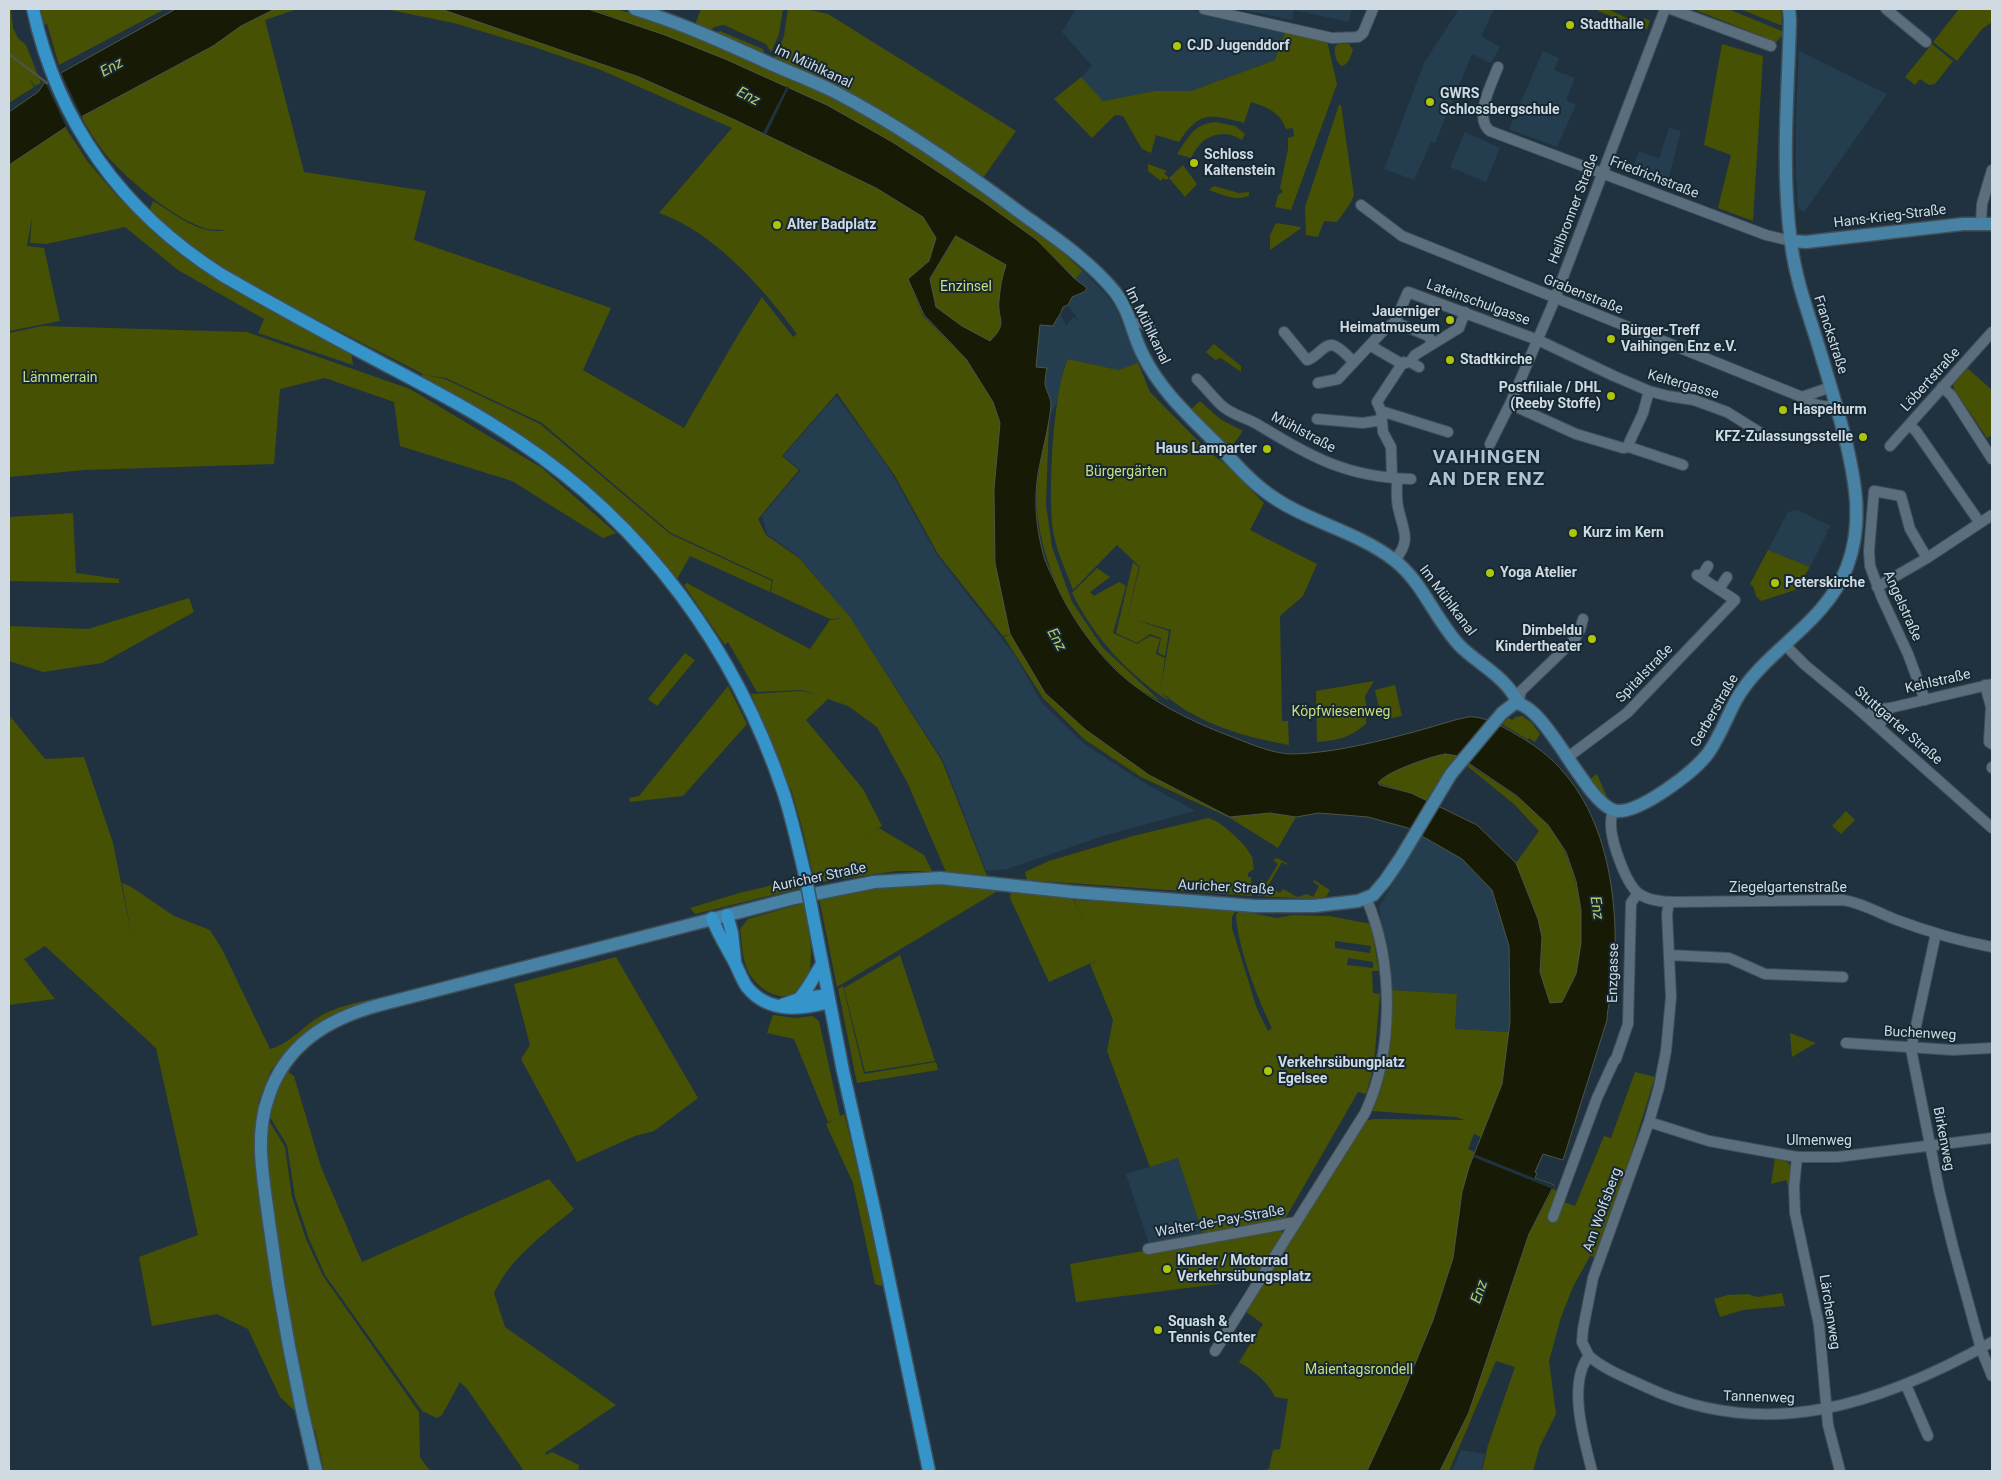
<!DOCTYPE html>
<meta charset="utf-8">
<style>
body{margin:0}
#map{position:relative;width:2001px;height:1480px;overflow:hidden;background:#20323f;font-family:Roboto,sans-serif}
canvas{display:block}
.frame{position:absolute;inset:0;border:10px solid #cfdae2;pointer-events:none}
</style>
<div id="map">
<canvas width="2001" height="1480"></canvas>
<div class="frame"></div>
</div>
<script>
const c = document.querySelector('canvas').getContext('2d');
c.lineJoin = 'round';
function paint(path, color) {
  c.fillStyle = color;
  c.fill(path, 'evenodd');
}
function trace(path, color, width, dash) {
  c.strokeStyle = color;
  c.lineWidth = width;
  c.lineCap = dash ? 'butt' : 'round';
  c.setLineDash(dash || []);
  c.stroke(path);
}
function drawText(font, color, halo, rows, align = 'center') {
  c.font = font + ' Roboto,sans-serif';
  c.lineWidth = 4;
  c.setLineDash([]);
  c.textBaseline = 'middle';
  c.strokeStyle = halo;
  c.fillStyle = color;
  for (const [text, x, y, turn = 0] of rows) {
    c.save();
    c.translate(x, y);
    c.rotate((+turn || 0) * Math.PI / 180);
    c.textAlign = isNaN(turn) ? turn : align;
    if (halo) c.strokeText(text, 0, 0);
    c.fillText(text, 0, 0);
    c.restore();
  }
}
const built = new Path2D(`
 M1076 9H1188L1285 32 1275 60 1191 91H1155L1103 101 1081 77 1092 66 1062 32Z
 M1239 9H1351L1349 22 1294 10 1292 20Z
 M1459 9H1494L1481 36 1500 47 1491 63 1472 54 1435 143 1431 142 1414 180 1384 169 1424 63Z
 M1543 51 1559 58 1554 70 1575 78 1566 100 1576 105 1557 147 1509 129Z
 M1799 51 1887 94 1804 212 1798 208 1796 173V113Z
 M1669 128 1681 131 1666 188 1631 174 1639 151 1659 159Z
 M1465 132 1500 148 1486 182 1450 167Z
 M1083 271 1104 292 1115 306 1138 363 1118 370 1068 359 1064 367 1057 402 1048 420 1051 401 1045 384 1047 368 1036 367 1040 325 1055 320 1061 315 1066 326 1073 317 1079 321 1068 305 1072 297 1084 292 1087 289 1075 279Z
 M836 396 875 448 894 477 937 555 1015 656 1042 703 1083 743 1141 781 1195 811 1106 835 1007 869 986 871 944 762 850 617 799 557 767 534 762 516 801 470 783 456Z
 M1798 510 1831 526 1826 531 1827 533 1810 567 1768 550 1788 512Z
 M1421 836 1462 859 1492 890 1509 946V1032L1455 1029 1457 994 1391 990 1379 907Z
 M1178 1158 1204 1237 1150 1247 1126 1174Z
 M1461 1450 1485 1454 1481 1471H1452Z`);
const green = new Path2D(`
 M9 9H11L13 28 18 38 26 45 41 83 35 86 30 79 34 87 9 103Z
 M39 9H165L59 65 47 24 42 25Z
 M275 9H297L265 20 304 172 426 191 414 240 611 308 583 370 684 428 738 335 762 297 793 337 797 334C763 288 714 232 659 213L732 128 601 70 534 47 454 23 385 9H441L639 77 735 120 876 188 923 217 936 238 929 261 908 279 923 316 966 359 993 402 1000 424 994 490 995 563 1010 634 1003 636 938 554 895 476 837 393 782 456 799 470 758 519 766 535 799 558 850 617 942 761 987 876 946 872 908 784 877 727 848 706 828 699 806 720 863 789 882 826 862 837 879 828 924 855 932 871H896L815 883 803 831 791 789 789 790 770 738 751 694 802 691 817 695 802 690 757 692 728 642 725 645 684 585 687 583 747 616 746 617 747 616 810 649 830 620 843 618 830 619 771 592 773 580 671 533 542 423 446 378 424 375 445 379 540 424 670 534 772 581 770 592 690 556 677 579C658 556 638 532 616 511 558 456 491 414 421 377L423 374 272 297 210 261 188 246 149 212 153 201C175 214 200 236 226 230 220 229 212 231 204 228 174 218 130 182 109 158 98 146 90 131 81 117L213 46 241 26Z
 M588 9H616L651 19 703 40 824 94 878 123 943 165 1059 249 1083 271 1075 279 1037 240 984 202 894 143 827 105 606 14Z
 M701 9H783L779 34 771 52 766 44 724 25 714 27 710 31 695 25Z
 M788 9H805L828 14 1016 131 983 178 774 59 784 36Z
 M1599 9H1608L1629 19 1631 16 1643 21 1644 18 1650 21 1647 29H1644L1598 11Z
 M1693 9H1728L1782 31V36L1776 42Z
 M1740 9H1781L1782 25H1780Z
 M1959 9H1992V22L1982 29 1957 61 1933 42Z
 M720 31 763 49 765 55 715 34Z
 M1285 32 1327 41 1337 84 1291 210 1275 207 1278 195 1283 192 1280 188 1288 149V138L1294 136 1293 128 1286 129C1280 112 1267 107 1251 102L1244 123C1210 114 1199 111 1179 142L1156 135 1151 153 1142 149 1123 116 1115 115 1092 138 1054 99 1081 77 1103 101 1155 91H1191L1275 60Z
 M1338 44H1349L1353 50C1350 57 1349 65 1341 66 1336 62 1334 53 1335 47Z
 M1722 44 1763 56 1753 221 1718 208 1731 155 1704 145Z
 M1932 44 1953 61 1935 84 1929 85 1920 79 1915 85 1905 77Z
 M1339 105H1341L1354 195 1350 204 1337 222 1324 221 1318 237 1306 235 1305 207Z
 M1216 122 1235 126 1245 134 1242 140C1221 127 1201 136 1191 158L1177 154C1189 137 1193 124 1216 122Z
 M65 127 88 162 118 197 178 253 271 309 351 352 353 365 258 333 264 319 178 270 125 227 46 244 30 243 32 217 27 246 44 248 60 321 9 331V165Z
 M1148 164 1167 171 1164 173 1169 178 1183 165 1197 184 1185 197 1169 178 1166 180 1163 178 1161 181 1148 171Z
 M1214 186 1239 193 1249 192V196C1233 201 1224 195 1209 190Z
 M1276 223 1301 227 1300 229 1270 250V235Z
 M956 236 1006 265C1002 277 1000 288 999 300 997 321 1009 322 990 341L962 326 936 307 930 279Z
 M42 326 247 332 410 389 542 468 616 533 603 538 512 481 400 446 394 402 325 378 280 389 274 464 85 470 9 477V333Z
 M1214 344 1241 366V372L1221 358 1215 360 1206 352Z
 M1068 359 1118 370 1138 363 1150 392 1209 452 1224 463 1264 503 1250 530 1317 564 1303 596 1280 616 1282 721H1288L1289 745C1255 739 1220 730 1189 712 1179 707 1170 698 1160 692L1168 699 1167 700C1127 673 1094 637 1072 593L1097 568 1110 577 1090 592 1094 596 1119 582 1126 586 1113 633 1137 644 1150 636 1160 639 1156 654 1165 658 1160 692 1171 630 1133 619 1169 631 1165 656 1158 653 1161 638 1150 634 1137 643 1116 633 1133 562 1139 567 1127 618 1140 567 1117 545 1073 590C1067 572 1057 553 1054 535 1047 501 1053 389 1068 359Z
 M1966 367 1992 390V435L1987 438 1954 389 1953 383Z
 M1200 401 1220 419 1243 431 1229 450 1190 410Z
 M1049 421 1046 505 1052 547 1072 602 1103 648 1160 701C1152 696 1142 691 1134 685 1082 643 1041 575 1037 507 1035 478 1044 448 1049 421Z
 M73 513 76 573 119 579V583L9 581V517Z
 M1768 550 1810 567 1795 590 1761 601 1756 596 1753 586 1750 584Z
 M189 598 194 612 102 663 43 672 9 661V626L88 629Z
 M1010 634 1045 693 1086 730 1149 775 1230 817 1270 813 1296 817 1278 848 1230 818 1141 777 1084 739 1043 698 1004 637Z
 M685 653 695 660 657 706 648 699Z
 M1374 681 1365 696 1367 711 1366 724C1348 738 1340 740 1317 742L1316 691Z
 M1395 685 1402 716 1382 720 1375 690Z
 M728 686 747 724 683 796 630 802 629 798 639 796Z
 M9 715 45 759 84 757 113 843 132 937 122 883 130 886 174 916 210 930 222 949 270 1049C289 1045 307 1022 326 1013 344 1004 366 1001 386 996L387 999 333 1016 304 1034 271 1070 258 1103 285 1147 292 1197 306 1239 323 1276 419 1412 420 1457 430 1471H324L315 1430 280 1397 248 1329 217 1314 152 1326 139 1257 198 1235 156 1048 45 946 24 959 55 999 9 1005Z
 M1522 716 1531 722 1540 734 1535 742 1529 738 1528 740 1502 724 1508 718 1512 720 1516 717Z
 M1446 754 1458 756 1426 801 1411 793 1378 783C1384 772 1432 756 1446 754Z
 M1468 764C1496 783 1525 799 1547 824 1577 858 1592 933 1575 975 1572 985 1566 993 1562 1002L1550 1004 1540 972 1542 937 1538 919 1516 863 1539 831 1514 804 1467 766Z
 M1597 774 1607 797 1606 798 1589 780Z
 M1846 811 1855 820 1841 834 1832 826Z
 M1208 818C1221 821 1246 844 1252 857 1253 860 1253 865 1254 869L1248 873V877H1251L1252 896 1027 880 1025 872 1049 861 1051 865 1049 861 1133 836Z
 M1277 858 1287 863V865L1282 862 1268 886 1280 893 1283 889 1297 897 1307 894 1313 897 1319 886 1313 882 1314 880 1330 890 1326 897 1313 899 1258 896 1260 882 1261 880 1267 882 1278 864 1273 860Z
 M799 879 801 888 695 914 690 908 739 893Z
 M942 883 996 890V892L837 987 819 898 876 886Z
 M1011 892 1073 899 1085 925 1074 900 1178 905 1236 910 1232 917V928L1257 1009 1268 1031 1272 1028C1258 1000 1237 945 1236 915L1239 911 1277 918 1293 915 1329 916 1371 924 1379 971H1372L1373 993 1380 994 1375 1051 1371 1077 1366 1094 1358 1092 1285 1219 1204 1237 1178 1158 1150 1167 1107 1051 1113 1020 1090 964 1102 958 1049 982 1010 898ZM1335 941 1371 946 1370 953 1335 948ZM1348 958 1373 962V968L1347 965Z
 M804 903C809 924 814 953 809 975 800 1014 755 994 746 966 742 955 742 941 740 929L748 919Z
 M900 955 935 1061 865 1072 844 988Z
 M616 957 698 1098 654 1131 635 1136 577 1162 521 1059 530 1045 514 984Z
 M843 986 864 1074 936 1062 938 1070 857 1083 838 989Z
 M1391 990 1457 994 1455 1029 1509 1032 1502 1084 1481 1137 1474 1134 1468 1149 1475 1152 1462 1192 1453 1258 1433 1320 1403 1393 1367 1471H1259L1269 1469 1273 1450 1280 1449 1288 1399 1275 1397C1267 1381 1254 1371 1239 1362L1263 1324 1246 1312 1363 1121 1374 1119 1465 1120 1456 1117 1372 1111C1390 1073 1391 1031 1391 990Z
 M773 1015 795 1018 812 1016 819 1021 840 1116 844 1114 863 1187 885 1283 881 1286 875 1284 853 1183 826 1124 837 1118 828 1122 794 1039 767 1033Z
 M1790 1033 1816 1043 1792 1057Z
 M287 1071 294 1076 321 1167 362 1262 549 1179 574 1209C544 1234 511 1257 494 1293L505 1327 616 1405 545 1453 546 1455 552 1452 579 1465 578 1471H524L468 1390 460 1382 442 1415 437 1418 422 1411 325 1275 309 1239 295 1197 287 1145 268 1114Z
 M1635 1072 1655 1077 1625 1174 1594 1257 1590 1256 1573 1287 1561 1317 1549 1361 1556 1414 1540 1446 1533 1471H1482L1488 1445 1515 1367 1496 1361 1449 1471H1440L1469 1412 1529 1234 1553 1189 1557 1191 1555 1199 1575 1206 1604 1136 1611 1138Z
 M1775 1158C1794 1161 1792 1168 1791 1185L1788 1186 1786 1180 1771 1184Z
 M1273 1228 1281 1231 1283 1235 1260 1274 1219 1284 1076 1302 1070 1264Z
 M1782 1293 1785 1306 1743 1310 1720 1317 1714 1299 1728 1295 1747 1294 1758 1297Z`);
const water = new Path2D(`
 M176 9H275L241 26 213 46 81 117 9 165V112L38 92 45 82Z
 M441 9H588L665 35 725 59 827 105 894 143 984 202 1037 240 1075 279 1087 288 1084 292 1072 297 1068 305 1063 307C1061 315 1056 319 1053 326L1040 325 1036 367 1047 368C1046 373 1045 379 1045 384 1046 391 1051 397 1051 405 1049 428 1042 451 1038 474 1034 499 1036 525 1042 549 1044 561 1051 573 1056 584 1072 620 1103 663 1135 686 1165 709 1200 725 1235 738 1253 745 1274 754 1293 754 1335 753 1380 741 1421 730 1436 726 1452 720 1468 717 1486 715 1512 732 1527 741 1606 790 1620 892 1614 978 1613 992 1607 1006 1607 1020L1563 1160 1543 1154 1535 1172 1537 1173 1535 1178 1554 1185 1529 1234 1469 1412 1440 1471H1367L1403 1393 1433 1320 1453 1258 1462 1192 1469 1167 1502 1084 1510 1022 1509 946 1492 890 1462 859 1408 828 1368 817 1319 813 1296 817 1270 813 1230 817 1149 775 1086 730 1045 693 1010 634 995 563 994 489 1000 423 993 402 966 359 924 315 908 279 929 261 936 238 923 217 876 188 735 120 639 77ZM956 236 1006 265C1002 277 1000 288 999 300 997 321 1009 322 990 341L962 326 936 307 930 279ZM1445 754 1458 756 1517 796 1548 825 1566 852 1576 881 1581 910V943L1576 974 1562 1002 1550 1003 1540 972 1542 937 1538 919 1516 863 1477 825 1411 793 1380 785 1378 783C1385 772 1432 756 1445 754Z`);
const pier = new Path2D(`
 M60 70 83 119 67 129 44 80Z
 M787 86 789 87 766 135 763 133Z
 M1474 1154 1554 1186 1553 1189 1473 1157Z`);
const stream = new Path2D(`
 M9 54 47 83`);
const street = new Path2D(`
 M1204 9 1332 38 1358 37 1363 33 1373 9
 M1671 9 1771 46
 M1886 9 1926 42
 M1498 67C1492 83 1473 118 1490 131L1766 235 1791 241
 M1361 205 1402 236 1802 397C1811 405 1825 408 1836 405
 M1981 223 1982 204 1992 170
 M1395 322 1428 336 1433 343
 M1132 324 1142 322 1152 331
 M1284 332 1307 360C1317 358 1325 341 1335 346 1342 349 1348 357 1354 362
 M1371 346 1402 364 1404 362 1406 363
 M1410 362 1415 355 1459 328 1465 312
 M1410 362 1419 367
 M1197 379C1205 387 1212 396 1220 404 1231 415 1245 417 1257 424 1312 457 1345 477 1411 479
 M1318 383 1338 379 1384 330 1395 322 1408 292 1538 340 1614 376 1649 391 1668 396 1694 400 1727 412 1764 435
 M1942 387 1951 395 1992 459
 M1802 397 1831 387
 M1510 404 1576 434 1623 448 1629 447 1683 465
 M1381 411 1448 432
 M1317 419 1363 423 1382 420
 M1909 425 1916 431 1980 523
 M1490 444 1510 404 1552 306 1665 9
 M1890 446 1992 332
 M1629 447V443L1643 413 1649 391
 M1392 478 1391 447 1383 432 1381 411 1377 402 1402 364
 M1395 560C1412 539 1403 531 1398 507 1396 498 1397 488 1397 479
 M1701 577 1708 566
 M1877 587 1927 558 1992 515
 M1719 589 1727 577
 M1785 645 1805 665 1857 708 1992 828
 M1985 685 1991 707 1989 742 1992 744
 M1925 700 1908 654 1882 598 1870 566 1869 551 1874 491 1901 496 1910 529 1927 558
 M1518 703 1521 691 1574 640 1580 630 1583 619
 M1866 716 1874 710 1890 708 1992 684
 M1878 727 1890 708
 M1568 757 1627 713 1735 600 1697 575
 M1992 768V767
 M1613 810C1612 814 1611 818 1611 822 1610 839 1625 882 1638 893 1648 901 1664 902 1676 902L1843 900C1862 903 1877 912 1894 919 1926 931 1959 941 1992 947
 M1936 933 1911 1049 1939 1190 1953 1247 1981 1349 1992 1376
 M1669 955 1729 958 1765 974 1843 977
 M1846 1043 1953 1050 1992 1048
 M1649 1122 1709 1141 1797 1157H1837L1992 1138
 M1797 1157 1794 1187 1795 1213 1819 1325 1828 1425 1840 1471
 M1553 1217 1597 1098 1614 1061 1616 1059 1628 1024 1631 903 1638 893
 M1148 1249 1296 1222
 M1215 1351 1365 1113C1394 1051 1394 961 1366 898
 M1589 1356C1605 1370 1627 1378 1646 1387 1767 1444 1883 1403 1992 1342
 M1906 1385 1928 1436
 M1592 1471C1584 1440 1567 1383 1589 1356L1582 1342 1583 1329 1593 1278 1649 1122 1659 1087 1666 1051 1671 997 1667 914 1669 902`);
const secondary = new Path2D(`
 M635 9C678 22 718 40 758 58 783 70 809 79 833 91 899 125 962 169 1022 214 1054 237 1090 261 1115 292 1130 311 1132 334 1143 355 1160 390 1190 417 1217 444 1231 459 1245 476 1262 489 1301 521 1354 529 1394 560 1423 582 1435 620 1461 647 1480 665 1507 678 1518 703
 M1791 241 1806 242 1963 224H1992
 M316 1471C296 1389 280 1305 269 1222 264 1181 254 1138 268 1098 285 1045 327 1019 379 1005L794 898 874 882 940 878 1073 892 1255 906H1314L1358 901 1373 895 1385 881 1400 859 1451 774 1502 713 1515 703C1548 705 1587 809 1618 811 1641 812 1696 771 1709 752 1720 736 1727 717 1736 700 1766 648 1824 626 1847 567 1863 525 1856 484 1846 442 1837 406 1826 371 1815 335 1805 304 1795 275 1791 243 1781 169 1788 94 1790 20L1789 9`);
const primary = new Path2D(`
 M33 9C58 124 123 212 222 275 274 305 327 334 380 362 427 387 474 411 518 441 645 525 736 650 784 794 793 822 799 851 806 879
 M727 915 732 933 735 961
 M712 918C718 934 727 948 735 963 739 971 742 980 747 987 768 1013 800 1010 829 1002
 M814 921 843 1071 875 1213 929 1471
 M799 999C809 988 814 976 822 964
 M782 1005 799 999 828 995`);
const primaryBridge = new Path2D(`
 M806 879 814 921`);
const markers = [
 [1570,25,5,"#aec508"],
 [1177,46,5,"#aec508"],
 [1430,102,5,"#aec508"],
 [1194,163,5,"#aec508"],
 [777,225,5,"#aec508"],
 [1450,320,5,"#aec508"],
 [1611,339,5,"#aec508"],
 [1450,360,5,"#aec508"],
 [1611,396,5,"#aec508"],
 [1783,410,5,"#aec508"],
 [1863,437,5,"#aec508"],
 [1267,449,5,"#aec508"],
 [1573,533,5,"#aec508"],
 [1490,573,5,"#aec508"],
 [1775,583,5,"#aec508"],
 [1592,639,5,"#aec508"],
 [1268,1071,5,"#aec508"],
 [1167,1269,5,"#aec508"],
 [1158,1330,5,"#aec508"]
];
const poiNames = [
 ["Stadthalle",1580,25],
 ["CJD Jugenddorf",1187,46],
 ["GWRS",1440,94],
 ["Schlossbergschule",1440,110],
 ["Schloss",1204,155],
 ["Kaltenstein",1204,171],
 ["Alter Badplatz",787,225],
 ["Jauerniger",1440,312,"right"],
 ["Heimatmuseum",1440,328,"right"],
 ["Bürger-Treff",1621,331],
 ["Vaihingen Enz e.V.",1621,347],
 ["Stadtkirche",1460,360],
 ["Postfiliale / DHL",1601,388,"right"],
 ["(Reeby Stoffe)",1601,404,"right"],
 ["Haspelturm",1793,410],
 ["KFZ-Zulassungsstelle",1853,437,"right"],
 ["Haus Lamparter",1257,449,"right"],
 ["Kurz im Kern",1583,533],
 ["Yoga Atelier",1500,573],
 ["Peterskirche",1785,583],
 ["Dimbeldu",1582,631,"right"],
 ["Kindertheater",1582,647,"right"],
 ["Verkehrsübungplatz",1278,1063],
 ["Egelsee",1278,1079],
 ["Kinder / Motorrad",1177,1261],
 ["Verkehrsübungsplatz",1177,1277],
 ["Squash &",1168,1322],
 ["Tennis Center",1168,1338]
];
const streetNames = [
 ["Im Mühlkanal",813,67,25],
 ["Friedrichstraße",1654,178,21],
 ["Heilbronner Straße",1574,209,-69],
 ["Hans-Krieg-Straße",1890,217,-7],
 ["Grabenstraße",1583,295,22],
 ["Lateinschulgasse",1478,303,20],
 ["Im Mühlkanal",1147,326,64],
 ["Franckstraße",1830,335,72],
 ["Löbertstraße",1931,380,-48],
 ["Keltergasse",1683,385,16],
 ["Mühlstraße",1303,433,28],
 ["Im Mühlkanal",1447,601,53],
 ["Angelstraße",1902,606,66],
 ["Spitalstraße",1645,674,-46],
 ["Kehlstraße",1938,682,-13],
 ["Gerberstraße",1715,711,-60],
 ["Stuttgarter Straße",1898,726,41],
 ["Auricher Straße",819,878,-12],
 ["Auricher Straße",1226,888,3],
 ["Ziegelgartenstraße",1788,888],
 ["Enzgasse",1614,973,-89],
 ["Buchenweg",1920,1034,3],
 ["Birkenweg",1943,1139,79],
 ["Ulmenweg",1819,1141],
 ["Am Wolfsberg",1603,1210,-70],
 ["Walter-de-Pay-Straße",1220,1222,-10],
 ["Lärchenweg",1829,1312,81],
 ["Tannenweg",1759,1398,2]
];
const parkNames = [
 ["Enzinsel",966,287],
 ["Lämmerrain",60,378],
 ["Bürgergärten",1126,472],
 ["Köpfwiesenweg",1341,712],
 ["Maientagsrondell",1359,1370]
];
const waterNames = [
 ["Enz",112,68,-29],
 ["Enz",748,97,27],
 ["Enz",1056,640,61],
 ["Enz",1596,908,81],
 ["Enz",1480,1292,-71]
];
const districtNames = [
 ["VAIHINGEN",1487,458],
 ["AN DER ENZ",1487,480]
];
paint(built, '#253e4f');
paint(green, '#475104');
paint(water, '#171b05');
trace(water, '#4e5447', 1);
paint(pier, '#20323f');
trace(stream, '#4e5447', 2.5);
trace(street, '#40505a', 12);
trace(secondary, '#40505a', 15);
trace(primary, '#40505a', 15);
trace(street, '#5a6e7d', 10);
trace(secondary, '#4782a4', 12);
trace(primary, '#3595ca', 12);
trace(primaryBridge, '#40505a', 15, []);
trace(primaryBridge, '#3595ca', 12);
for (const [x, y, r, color] of markers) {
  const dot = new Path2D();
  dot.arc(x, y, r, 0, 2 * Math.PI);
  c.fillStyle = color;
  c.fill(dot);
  trace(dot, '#162834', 2);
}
drawText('bold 14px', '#cfdae2', '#162834', poiNames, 'left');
drawText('14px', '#cfdae2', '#162834', streetNames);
drawText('14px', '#cbde78', '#162834', parkNames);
drawText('italic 15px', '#b9cc66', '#162834', waterNames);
c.letterSpacing = '1px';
drawText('bold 19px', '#aec4d4', '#162834', districtNames);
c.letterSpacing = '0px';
</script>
